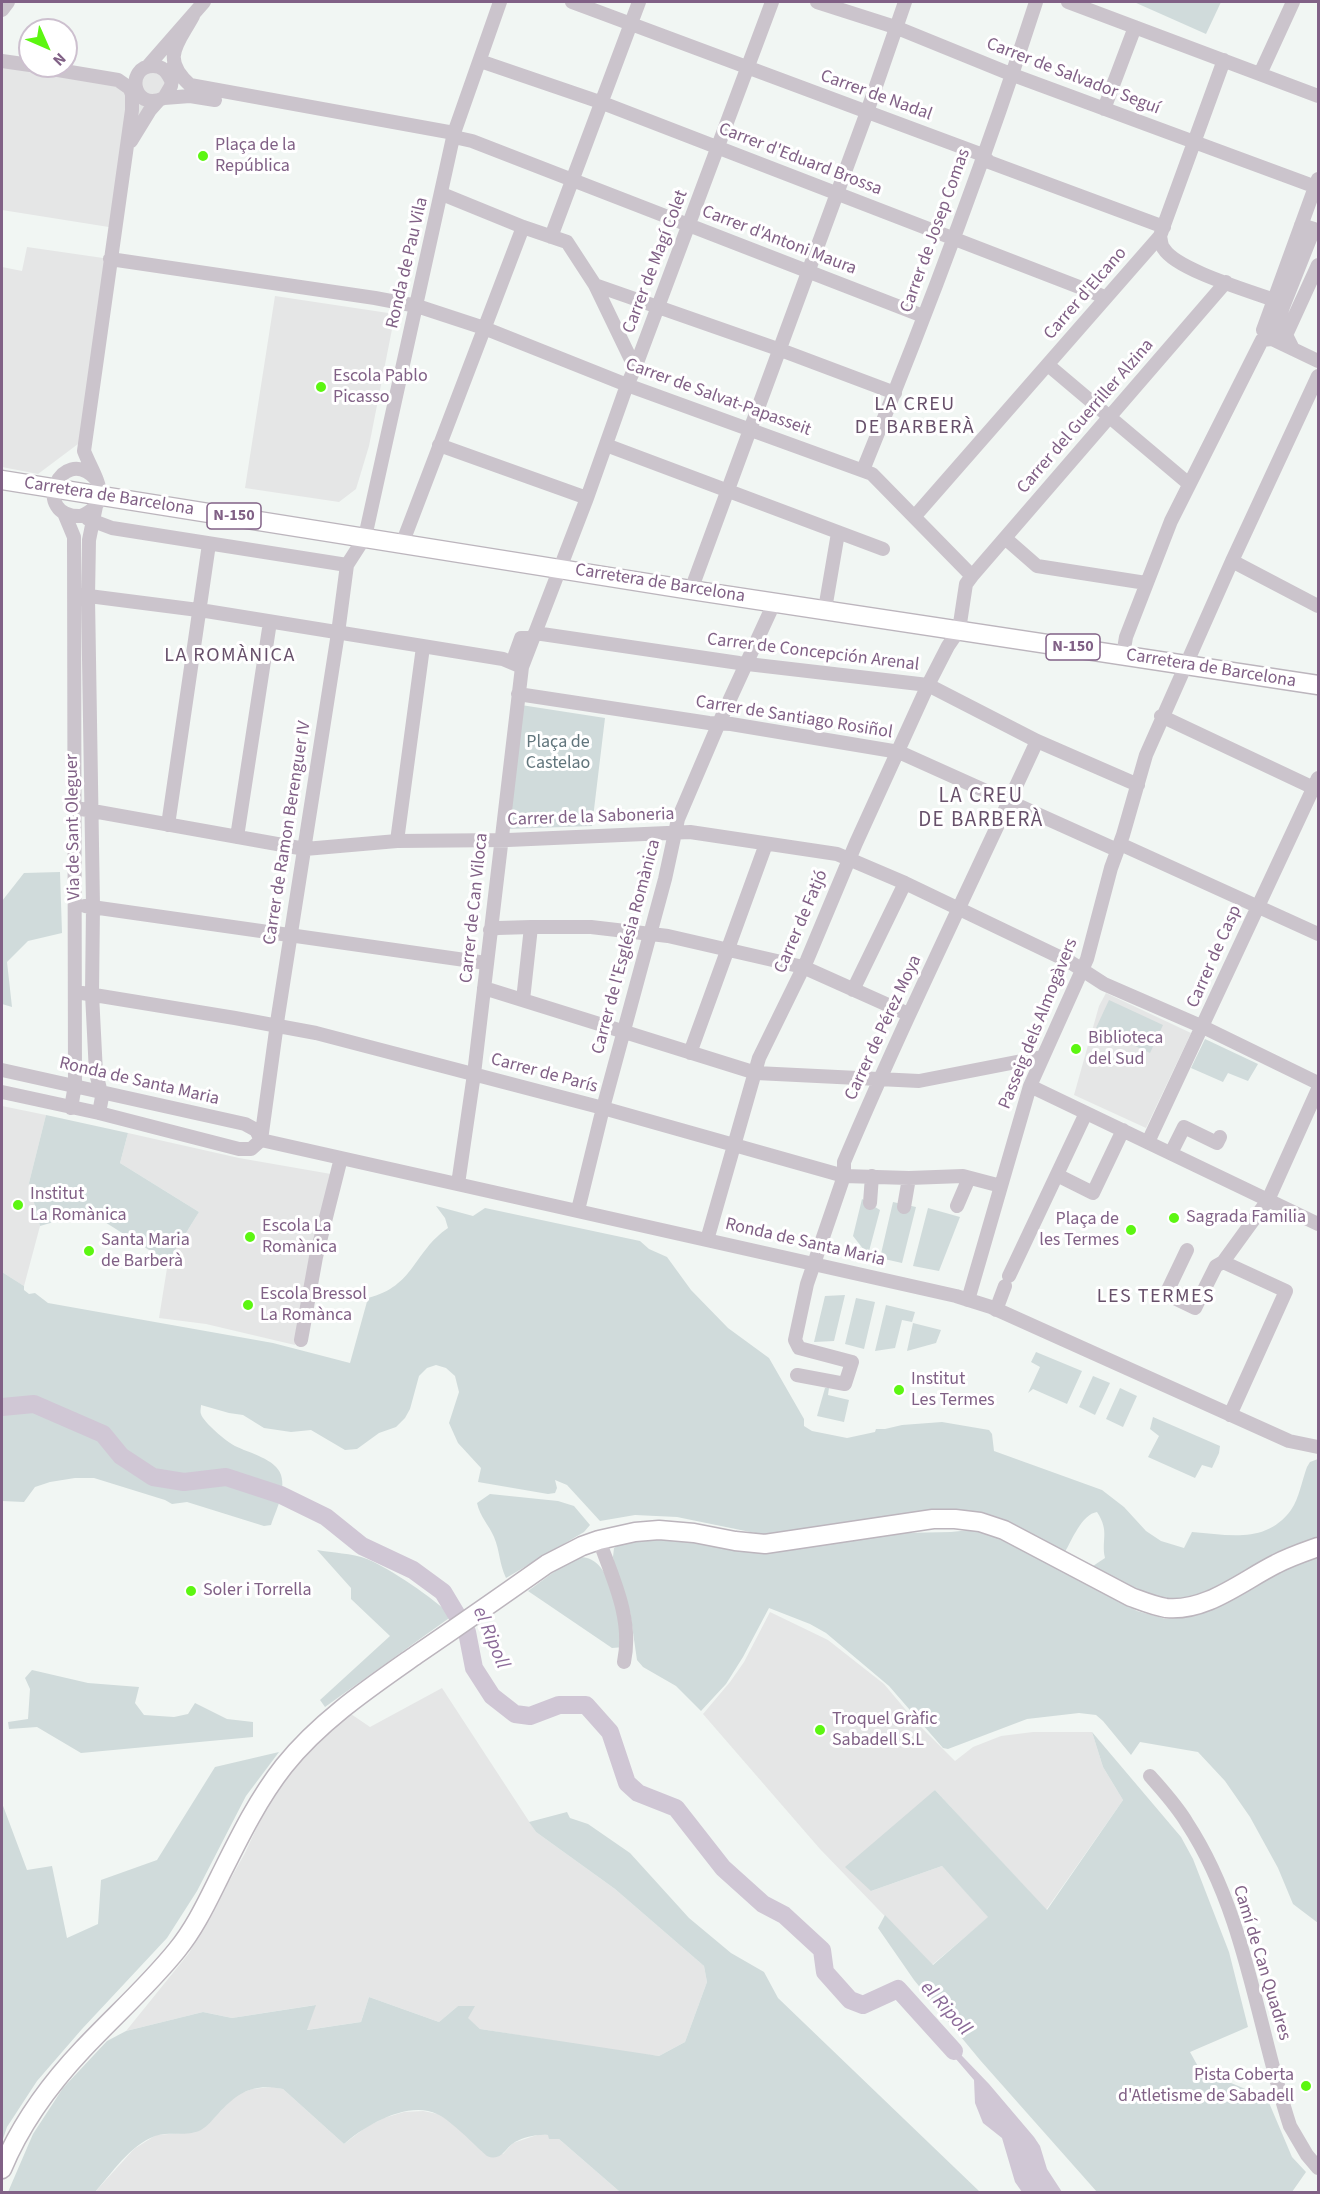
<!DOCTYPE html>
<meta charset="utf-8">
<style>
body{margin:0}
#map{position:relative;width:1320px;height:2194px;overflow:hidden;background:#f1f6f3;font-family:"Source Sans 3",sans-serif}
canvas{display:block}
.frame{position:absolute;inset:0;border:3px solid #816186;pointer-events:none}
.north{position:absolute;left:18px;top:18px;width:60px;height:60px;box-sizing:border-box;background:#fff;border:2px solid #cdc0cf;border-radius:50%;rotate:135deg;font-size:16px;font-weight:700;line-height:24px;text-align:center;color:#816186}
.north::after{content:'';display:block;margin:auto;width:21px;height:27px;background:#5cf611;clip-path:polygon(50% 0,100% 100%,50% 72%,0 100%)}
</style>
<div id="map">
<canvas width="1320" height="2194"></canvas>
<div class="frame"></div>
<div class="north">N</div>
</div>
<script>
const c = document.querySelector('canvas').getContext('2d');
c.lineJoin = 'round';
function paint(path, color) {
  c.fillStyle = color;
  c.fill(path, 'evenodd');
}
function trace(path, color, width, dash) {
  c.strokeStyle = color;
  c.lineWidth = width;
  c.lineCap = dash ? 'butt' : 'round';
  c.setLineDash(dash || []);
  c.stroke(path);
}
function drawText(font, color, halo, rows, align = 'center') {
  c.font = font + ' "Source Sans 3",sans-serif';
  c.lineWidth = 6;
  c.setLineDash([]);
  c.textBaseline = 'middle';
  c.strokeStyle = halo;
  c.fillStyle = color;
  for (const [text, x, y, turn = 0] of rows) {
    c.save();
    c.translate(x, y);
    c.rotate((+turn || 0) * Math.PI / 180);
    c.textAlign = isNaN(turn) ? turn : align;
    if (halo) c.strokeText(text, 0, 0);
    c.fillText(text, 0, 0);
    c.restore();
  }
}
const built = new Path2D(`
 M2 61 135 80 147 67 171 80 134 135 115 228 2 210Z
 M27 247 110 259 86 438 38 474 2 467V267L22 271Z
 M275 296 395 314 369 446 356 489 339 502 245 488Z
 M1106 993 1191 1033 1146 1128 1074 1095 1099 1006Z
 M2 1106 46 1115 29 1183 40 1226 24 1286 2 1272Z
 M128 1133 239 1158 331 1174 301 1301 305 1302 295 1345 206 1324 159 1318 168 1262 199 1212 120 1163Z
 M770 1612 828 1640 884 1684 916 1722 955 1761 973 1747 1001 1736 1033 1732H1092L1103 1767 1123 1800 1046 1910 935 1790 871 1891 942 1866 989 1917 932 1965 820 1849 703 1714 730 1682 744 1662Z
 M442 1688 536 1832 615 1889 704 1966 707 1982 685 2042 659 2056 631 2053 480 2029 467 2018 474 2006H458L439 2022 369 1997 361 2022 306 2030 315 2005 232 2018 203 2012 126 2031 189 1953 245 1853 263 1814 300 1758 351 1714 370 1727Z
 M272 2087 283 2089 344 2144 366 2127 384 2118 404 2112 423 2111 438 2114 503 2154 513 2143 540 2134 548 2135 559 2139 620 2192H95L134 2149 156 2135 195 2132 208 2124 236 2095 252 2089Z`);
const green = new Path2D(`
 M1134 2H1221L1206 34Z
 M521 705 605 718 592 826 508 829Z
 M60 872 62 933 28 941 7 962 12 1007 2 1004V901L24 873Z
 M1109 1000 1163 1025 1150 1053 1096 1028Z
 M1205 1039 1258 1064 1248 1081 1228 1073 1223 1082 1191 1068Z
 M46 1115 128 1133 120 1163 199 1212 168 1262 89 1212 40 1226 29 1183Z
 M862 1199 880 1210 868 1255 853 1236Z
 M893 1202 916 1207 902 1263 880 1258Z
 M436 1206 473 1216 485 1208 640 1241 649 1249 667 1257 691 1290 728 1328 769 1358 804 1419V1426L812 1431 847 1438 875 1432 876 1429H885L902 1425 942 1422 989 1430 992 1434 994 1451 1102 1490 1124 1507 1146 1531 1161 1541 1184 1548 1192 1532C1229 1535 1266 1544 1291 1510 1299 1499 1302 1480 1307 1467L1310 1462 1318 1459V1539C1288 1554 1198 1605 1169 1601 1140 1597 1116 1581 1093 1566L1105 1558C1101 1539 1110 1532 1097 1512 1082 1514 1072 1540 1065 1552L1009 1523 986 1514 959 1511 765 1535 677 1517 635 1515 600 1521 567 1485 555 1480 557 1488 555 1493 548 1494 478 1482 481 1468 458 1443 449 1423 459 1392 455 1376 446 1368 436 1365 427 1368 419 1376 410 1409 405 1418 396 1427 379 1433 357 1449 345 1450 311 1430 291 1432 264 1428 243 1415 229 1413 201 1405C201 1407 200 1412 201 1414 203 1422 227 1442 235 1446 249 1453 276 1459 281 1475 286 1492 276 1510 271 1525L264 1526 187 1502 172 1504 165 1500 94 1478H75L50 1482 35 1487 24 1502 2 1501V1272L24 1286V1290L29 1294 35 1293 48 1303 273 1343 350 1363 368 1298C415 1286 413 1252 448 1228L445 1218Z
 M928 1208 960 1217 939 1271 913 1266Z
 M845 1295 834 1341 814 1342 825 1296Z
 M856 1298 875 1302 864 1349 845 1344Z
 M886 1305 915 1312 912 1322 902 1320 895 1348 875 1351Z
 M913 1323 941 1330 936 1343 907 1351Z
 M1036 1352 1082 1371 1067 1404 1033 1389 1028 1393 1040 1367 1031 1362Z
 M1093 1376 1110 1383 1095 1415 1079 1407Z
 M825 1388H829L828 1395 849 1400 844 1422 817 1416Z
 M1120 1388 1137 1396 1123 1427 1106 1419Z
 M1153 1417 1220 1446 1219 1453 1212 1468 1202 1465 1195 1478 1148 1457 1159 1436 1150 1429Z
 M490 1494 558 1501 574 1506 590 1525 584 1532 506 1578C499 1563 500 1551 494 1537 489 1525 480 1517 477 1503Z
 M980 1529 1017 1544 1137 1611 1166 1619 1185 1616 1216 1605 1285 1568 1318 1556V1923L1293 1904 1278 1868 1250 1817 1225 1781 1198 1752 1140 1742 1131 1755 1103 1721 1096 1715 1079 1713 1027 1719 948 1749 943 1748 889 1686 826 1633 810 1624 769 1608 743 1657 726 1684 701 1711 676 1686 643 1667 637 1660 630 1612 615 1570 613 1557 614 1548 623 1542 650 1537 677 1538 756 1552 904 1533 951 1532Z
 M317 1550C332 1553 352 1553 367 1559 391 1569 433 1598 452 1616L325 1707 320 1700 390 1636 351 1599V1588Z
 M580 1557C614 1557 620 1621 624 1647L612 1648 528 1591 562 1566Z
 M32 1670 88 1683 139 1687 135 1703 144 1715 174 1717 188 1714 195 1703 227 1719 253 1722V1737L81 1753 37 1727 9 1729 8 1722 28 1719 30 1689 25 1678Z
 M1092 1732 1181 1837 1193 1859 1229 1952 1248 2027 1190 2052 1200 2070 1267 2098 1292 2157 1306 2172 1292 2192H1097L980 2060 914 1980 878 1928 885 1915 933 1965 988 1917 942 1866 871 1891 845 1867 935 1790 1047 1910 1123 1800 1103 1767Z
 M279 1752 246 1796 197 1891 167 1938 82 2029 37 2081 7 2127 2 2142V1803L27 1870 52 1866 67 1938 98 1924 101 1880 157 1860 215 1767Z
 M567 1812 570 1818 588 1824 630 1853 689 1918 731 1953 764 1972 778 1998 980 2192H620L559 2139H549L548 2135C537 2134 524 2137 515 2142 504 2149 501 2162 487 2156 474 2145 452 2121 437 2114 409 2100 365 2125 344 2144L283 2089C253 2083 238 2092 218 2114 213 2119 208 2126 201 2130 187 2137 170 2131 155 2136 130 2145 112 2173 95 2192H8L33 2134 63 2088 107 2041 126 2031 203 2012 232 2018 316 2005 307 2030 361 2022 369 1997 439 2022 458 2006H475L468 2018 480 2029 659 2056 685 2042 707 1982 704 1966 615 1889 536 1832 529 1822Z`);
const water = new Path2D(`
 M938 2033 941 2034 989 2084 1034 2137 1040 2146 1047 2169 1062 2192H1022L1015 2182 1002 2138 983 2123 975 2103 974 2080 937 2037Z`);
const river = new Path2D(`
 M2 1407 34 1404 103 1434 121 1456 153 1477 184 1482 226 1477 281 1495 326 1517 362 1546 413 1570 443 1592 467 1632 474 1668 492 1696 515 1714 530 1716 559 1705H586L610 1732 627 1783 638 1793 676 1808 723 1868 763 1904 784 1915 822 1950 825 1972 850 2000 863 2005 898 1989 954 2051`);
const minor = new Path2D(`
 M572 2 983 155 989 162 1164 227
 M817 2 895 27 1013 75 1316 187
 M1068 2 1318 96
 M2 10 8 2
 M193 16C178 44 160 58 190 85L454 133
 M2 61 30 65
 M480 61 600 102 1105 297
 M34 66 118 80 135 92
 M147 67 204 2
 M1260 74 1293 2
 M171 80C167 72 163 66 153 66 125 66 132 113 164 98L171 86 174 64
 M164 98 190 96 215 100
 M1104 109 1135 27
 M454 137 472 141 923 316
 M131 141 150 110 158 101
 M1318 179 1263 330 1272 339 1318 361
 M442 194 523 227 567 242 595 285 635 368
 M1160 236C1161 240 1161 246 1164 249 1177 270 1250 291 1274 300L1283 307 1272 339
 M551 237 639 2
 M110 259 375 298 417 306 484 328 627 385 872 474 972 576
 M595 285 778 349 895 393
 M1283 307 1314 229 1301 225
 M1293 349 1286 335 1318 265
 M1048 365 1189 484
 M439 445 587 498
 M606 445 883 549
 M863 470C926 316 985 160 1036 2
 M96 479C60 442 30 518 81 516 116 502 93 475 84 451L132 110V94L129 87
 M96 506 89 540 88 597 93 906 92 994 96 1073 102 1097 99 1113
 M64 513 74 537 75 1085 71 1108
 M915 516 1160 236 1224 60
 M88 519 112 528 347 565
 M1005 538 1037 566 1146 583
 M402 544 523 227
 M1232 561 1318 606
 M691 590 867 112 905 2
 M81 595 206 611 503 659 522 667
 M825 609 838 533
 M535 633 739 663 928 685 1037 741 1138 785
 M1123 655 1126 637 1171 521 1262 340 1272 339
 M512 663 521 638H533
 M518 694 709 723 731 724 899 752 1117 850
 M1161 716 1318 790
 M76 808 305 849 397 841 508 840 690 832 837 854 905 883 1070 962 1104 984 1203 1027 1318 1083
 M168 825 209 544
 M237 837 270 622
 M397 841 423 647
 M1120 844 1318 934
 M85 906 486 963
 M490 930 498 928 531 927H591L668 936 803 967 908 1014
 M484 988 756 1073 919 1081 1042 1057
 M853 990 905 883
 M76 992 235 1018 316 1033 603 1108 844 1176 909 1178 963 1176 1001 1186
 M523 1000 531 927
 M690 1053 766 844
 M2 1070 245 1124 256 1130 261 1140
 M1030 1086 1318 1224
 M2 1092 99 1113 239 1149H251L261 1140
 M261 1140 278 1016 338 633 347 565 365 537 454 133 500 2
 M261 1140 956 1296 991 1307 1289 1441 1318 1447
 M1148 1142 1318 778
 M1171 1153 1184 1127 1217 1143 1220 1137
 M1057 1175 1093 1193 1123 1130
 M458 1184 474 1074 522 667 587 498 627 385 635 368 772 2
 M870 1203 872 1176
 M957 1206 969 1178
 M904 1207 909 1178
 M578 1210 603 1108 665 879 678 819 719 723 775 601
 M707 1240 759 1058 807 960 856 843 928 685 948 646 959 630 966 584 972 576 1226 282
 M1187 1250 1166 1294 1195 1308 1216 1266 1223 1262 1268 1200 1318 1089
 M1223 1262 1286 1291 1230 1415
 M1009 1276 1086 1113
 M968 1300 1030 1086 1087 959 1111 868 1123 835 1146 755 1232 561 1318 376
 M996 1310 1005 1286
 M301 1340 316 1257 341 1158
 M797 1375 845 1384 852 1362 799 1348 795 1340 807 1284 844 1176V1162C904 1020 972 882 1037 741
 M599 1540C613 1579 633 1619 624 1662
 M1150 1776C1163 1791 1177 1806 1187 1823 1246 1913 1257 2026 1290 2126L1307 2155 1318 2168`);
const major = new Path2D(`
 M2 480 691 590 1318 685
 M2 2169C21 2123 49 2085 83 2049 114 2016 148 1986 177 1950 195 1928 207 1902 220 1876 239 1838 258 1799 284 1766 320 1721 369 1688 416 1655 460 1625 503 1595 547 1564L582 1546 599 1540 635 1532 659 1530 694 1533 735 1541 765 1544 933 1519H955L980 1522 1004 1530 1131 1597C1142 1601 1154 1606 1166 1608 1206 1612 1242 1581 1276 1564 1289 1557 1304 1552 1318 1547`);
const markers = [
 [203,156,6,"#5cf611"],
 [321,387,6,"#5cf611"],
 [1076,1049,6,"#5cf611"],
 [18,1205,6,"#5cf611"],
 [1174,1218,6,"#5cf611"],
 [1131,1230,6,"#5cf611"],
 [250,1237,6,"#5cf611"],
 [89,1251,6,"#5cf611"],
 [248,1305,6,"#5cf611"],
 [899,1390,6,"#5cf611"],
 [191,1591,6,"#5cf611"],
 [820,1730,6,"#5cf611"],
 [1306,2086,6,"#5cf611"]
];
const shields = [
 [234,516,54],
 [1073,647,54]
];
const shieldNames = [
 ["N-150",234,516],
 ["N-150",1073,647]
];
const streetNames = [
 ["Carrer de Salvador Seguí",1073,77,21],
 ["Carrer de Nadal",876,96,20],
 ["Carrer d'Eduard Brossa",800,160,21],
 ["Carrer de Josep Comas",936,231,-70],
 ["Carrer d'Antoni Maura",779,241,21],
 ["Carrer de Magí Colet",656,262,-69],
 ["Ronda de Pau Vila",408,263,-77],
 ["Carrer d'Elcano",1086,294,-49],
 ["Carrer de Salvat-Papasseit",718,398,20],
 ["Carrer del Guerriller Alzina",1086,417,-49],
 ["Carretera de Barcelona",109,497,9],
 ["Carretera de Barcelona",660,584,9],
 ["Carrer de Concepción Arenal",813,653,7],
 ["Carretera de Barcelona",1211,669,9],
 ["Carrer de Santiago Rosiñol",794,718,9],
 ["Carrer de la Saboneria",591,818,-2],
 ["Via de Sant Oleguer",74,827,-91],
 ["Carrer de Ramon Berenguer IV",288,833,-81],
 ["Carrer de Can Viloca",475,908,-84],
 ["Carrer de Fatjó",802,922,-67],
 ["Carrer de l'Església Romànica",627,947,-75],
 ["Carrer de Casp",1215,957,-66],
 ["Passeig dels Almogàvers",1039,1024,-68],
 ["Carrer de Pérez Moya",884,1028,-65],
 ["Carrer de París",544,1074,15],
 ["Ronda de Santa Maria",139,1082,13],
 ["Ronda de Santa Maria",805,1243,13],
 ["Camí de Can Quadres",1261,1963,73]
];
const poiNames = [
 ["Plaça de la",215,146],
 ["República",215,167],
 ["Escola Pablo",333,377],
 ["Picasso",333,398],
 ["Biblioteca",1088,1039],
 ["del Sud",1088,1060],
 ["Institut",30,1195],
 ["La Romànica",30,1216],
 ["Sagrada Familia",1186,1218],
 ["Plaça de",1119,1220,"right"],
 ["les Termes",1119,1241,"right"],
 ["Escola La",262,1227],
 ["Romànica",262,1248],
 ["Santa Maria",101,1241],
 ["de Barberà",101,1262],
 ["Escola Bressol",260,1295],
 ["La Romànca",260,1316],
 ["Institut",911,1380],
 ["Les Termes",911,1401],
 ["Soler i Torrella",203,1591],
 ["Troquel Gràfic",832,1720],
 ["Sabadell S.L",832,1741],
 ["Pista Coberta",1294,2076,"right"],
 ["d'Atletisme de Sabadell",1294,2097,"right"]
];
const parkNames = [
 ["Plaça de",558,743],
 ["Castelao",558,764]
];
const neighbourhoodNames = [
 ["LA CREU",915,406],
 ["DE BARBERÀ",915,429],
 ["LA ROMÀNICA",230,657],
 ["LES TERMES",1156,1298]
];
const waterNames = [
 ["el Ripoll",490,1638,67],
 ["el Ripoll",945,2009,48]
];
const quarterNames = [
 ["LA CREU",981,797],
 ["DE BARBERÀ",981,821]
];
paint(built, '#e5e6e6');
paint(green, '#d0dbdb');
paint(water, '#d0c7d5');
trace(river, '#d0c7d5', 18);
trace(major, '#bcb5bd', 21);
trace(minor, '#cbc4cc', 14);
trace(major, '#fff', 18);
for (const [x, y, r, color] of markers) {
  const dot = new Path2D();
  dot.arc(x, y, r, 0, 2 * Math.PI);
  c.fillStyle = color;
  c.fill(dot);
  trace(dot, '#fff', 2);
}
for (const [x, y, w] of shields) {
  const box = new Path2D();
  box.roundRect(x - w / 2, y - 13, w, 26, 4.5);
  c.fillStyle = '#fff';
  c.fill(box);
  trace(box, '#816186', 1.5);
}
drawText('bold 16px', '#816186', null, shieldNames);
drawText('18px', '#816186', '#fff', streetNames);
drawText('18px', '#816186', '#fff', poiNames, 'left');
drawText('18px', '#61757c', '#fff', parkNames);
c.letterSpacing = '1.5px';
drawText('20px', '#67506a', '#fff', neighbourhoodNames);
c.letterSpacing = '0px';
drawText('italic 20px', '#8b6a98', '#fff', waterNames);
c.letterSpacing = '1.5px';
drawText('21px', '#67506a', '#fff', quarterNames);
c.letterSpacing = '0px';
</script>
